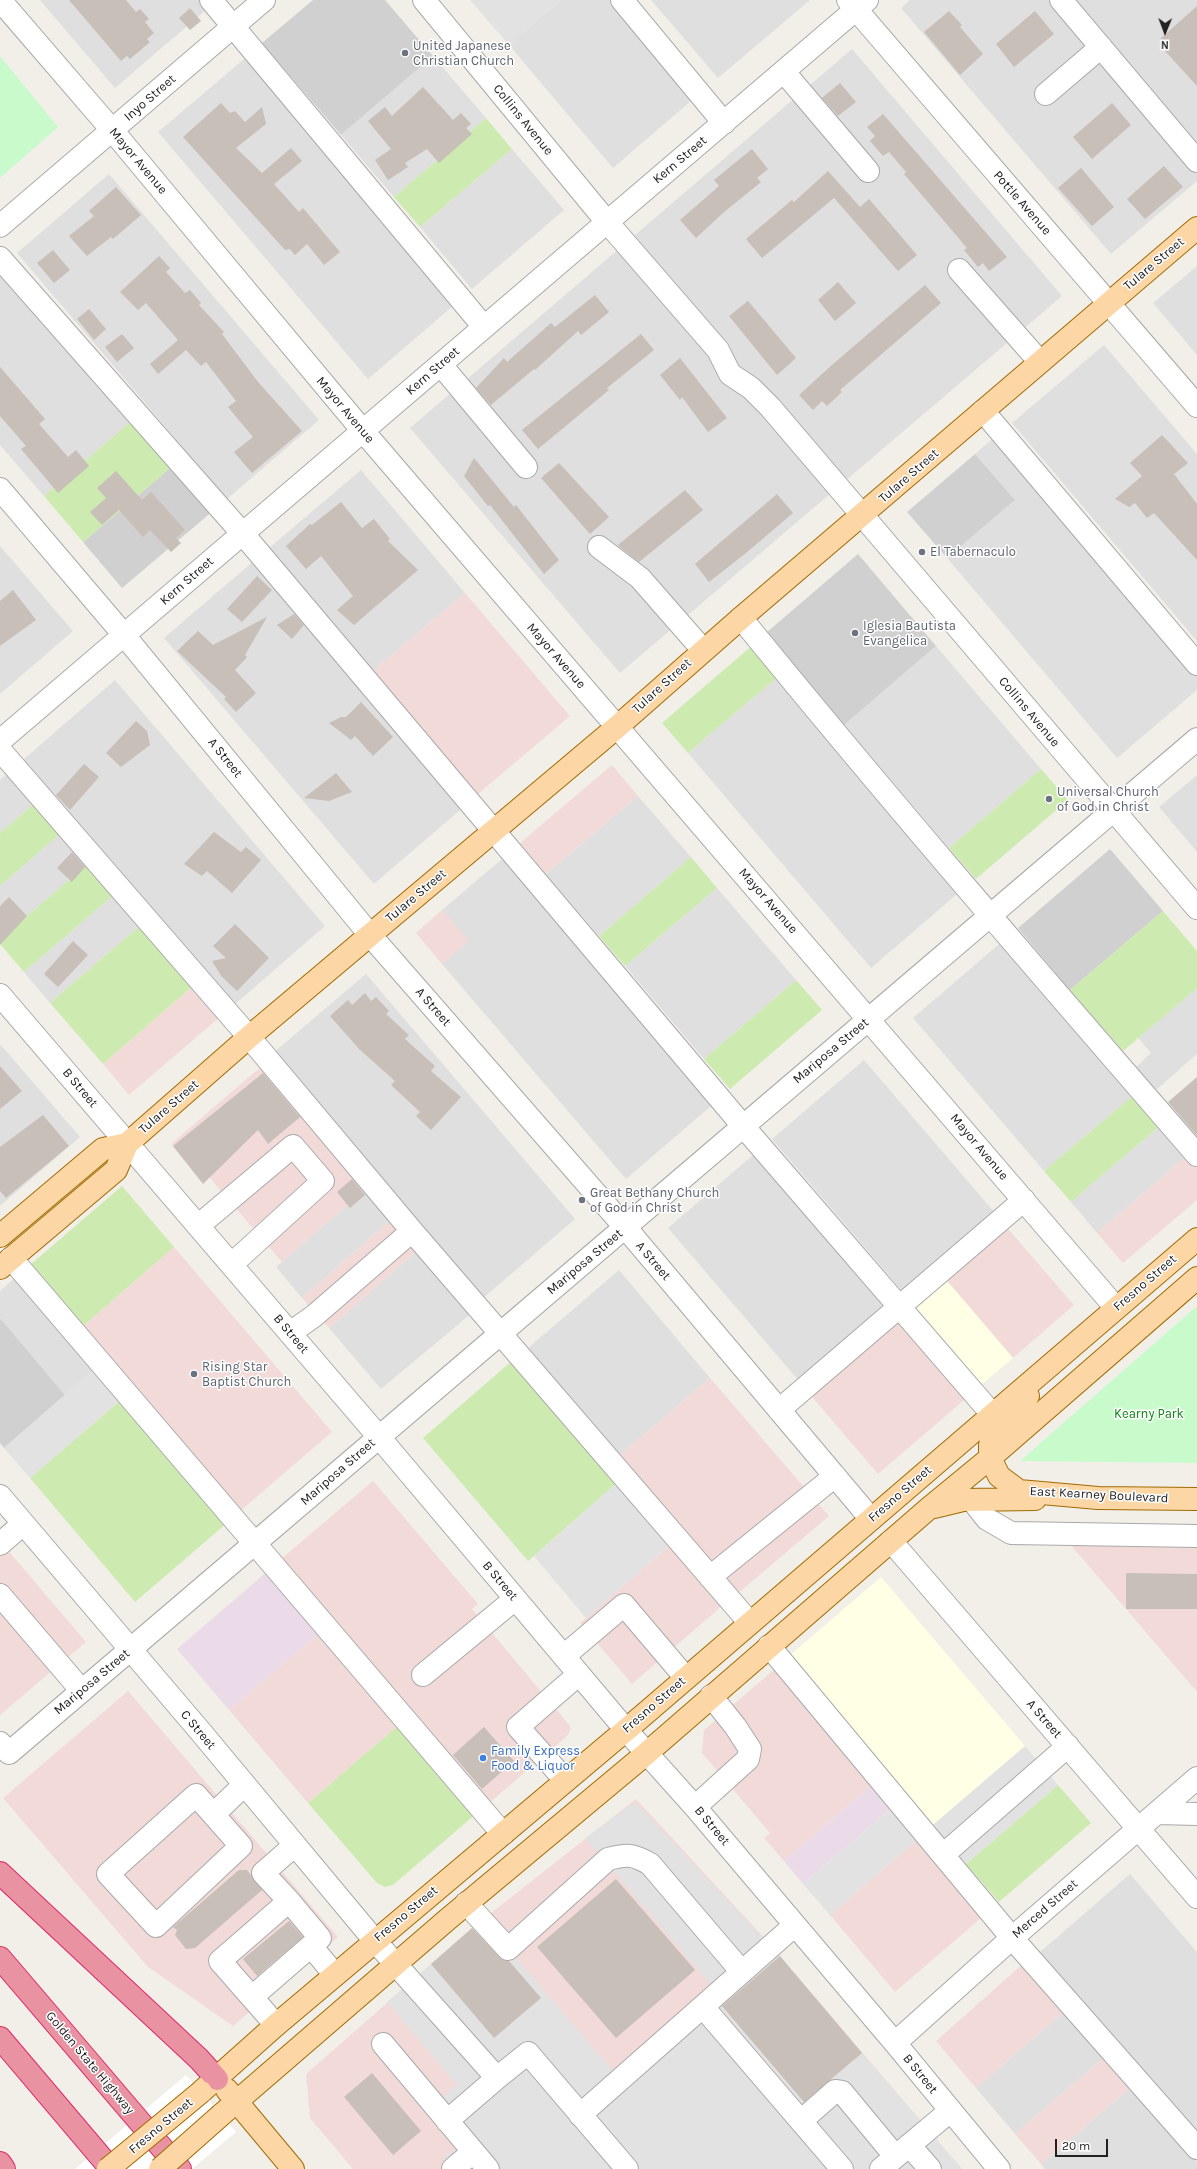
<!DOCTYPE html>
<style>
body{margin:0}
#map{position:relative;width:1197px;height:2169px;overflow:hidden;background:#f2efe9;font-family:Karla,sans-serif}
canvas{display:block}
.north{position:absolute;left:1145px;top:12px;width:40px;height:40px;-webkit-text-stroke:3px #fff;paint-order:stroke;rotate:181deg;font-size:11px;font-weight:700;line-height:16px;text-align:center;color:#222}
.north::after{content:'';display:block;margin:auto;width:14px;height:18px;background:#222;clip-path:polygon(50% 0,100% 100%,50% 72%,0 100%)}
.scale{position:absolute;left:1055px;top:2139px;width:53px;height:18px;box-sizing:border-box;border:2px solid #222;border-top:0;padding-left:5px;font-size:12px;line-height:14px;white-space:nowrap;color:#222;-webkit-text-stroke:3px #fff;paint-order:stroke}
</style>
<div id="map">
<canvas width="1197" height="2169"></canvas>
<div class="north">N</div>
<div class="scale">20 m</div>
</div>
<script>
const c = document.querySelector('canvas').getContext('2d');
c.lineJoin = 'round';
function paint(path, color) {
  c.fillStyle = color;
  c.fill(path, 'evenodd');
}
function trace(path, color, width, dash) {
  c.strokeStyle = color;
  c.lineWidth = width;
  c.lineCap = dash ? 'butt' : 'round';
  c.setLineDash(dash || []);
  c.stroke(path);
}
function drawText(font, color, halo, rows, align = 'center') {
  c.font = font + ' Karla,sans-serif';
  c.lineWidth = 3;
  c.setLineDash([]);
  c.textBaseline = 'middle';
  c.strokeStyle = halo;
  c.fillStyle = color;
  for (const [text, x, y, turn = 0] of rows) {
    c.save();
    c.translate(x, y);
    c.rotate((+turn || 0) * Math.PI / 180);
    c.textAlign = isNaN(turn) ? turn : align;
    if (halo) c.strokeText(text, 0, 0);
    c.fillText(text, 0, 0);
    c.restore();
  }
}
const residential = new Path2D(`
 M40 0H200L207 9 115 88Z
 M561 0H630L705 89 613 168 509 45Z
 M651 0H810L718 78Z
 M910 0H1054L1197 168V181L1111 254 901 8Z
 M1075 0H1197V143L1084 11Z
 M852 49 1062 296 620 673 410 428Z
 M250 54 460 300 368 379 158 132Z
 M433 56 486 118 394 197 341 135Z
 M512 149 564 210 472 289 420 227Z
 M109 174 319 420 227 499 17 253Z
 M1197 266V355L1153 303Z
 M0 268 136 417 44 496 0 445Z
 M1104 345 1197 454V641L1012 423Z
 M999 433 1197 666V690L1117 758 947 558 1015 500 975 454Z
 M361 470 465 593 373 671 269 548Z
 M0 546 73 631 0 694Z
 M256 559 466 805 374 884 164 638Z
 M936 646 1041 769 949 848 844 725Z
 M780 675 963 889 871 968 688 753Z
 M115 680 325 926 233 1006 23 760Z
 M11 770 37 801 0 833V780Z
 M1197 775V852L1159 807Z
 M638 796 691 857 599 936 546 874Z
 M63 831 90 862 0 939V886Z
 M508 854 718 1100 626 1179 442 964 468 941 442 910Z
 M717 888 796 980 704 1059 625 966Z
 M116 893 142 924 50 1003 24 972Z
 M1005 939 1137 1092 1044 1171 913 1018Z
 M366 974 575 1219 482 1299 273 1053Z
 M1197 988V1054L1156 1090 1136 1067 1151 1053 1138 1038Z
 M1 1045 80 1137 0 1206V1046Z
 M864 1060 995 1213 903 1292 772 1139Z
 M1163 1123 1189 1154 1097 1233 1071 1202Z
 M760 1149 891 1303 799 1381 668 1228Z
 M367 1188 393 1218 302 1298 276 1267Z
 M419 1249 473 1312 381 1389 329 1328Z
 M619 1270 710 1378 618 1457 527 1349Z
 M17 1276 96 1368 65 1395 0 1318V1291Z
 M1130 1874 1197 1952V2137L1038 1954Z
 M1066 2010 1106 2056 1015 2134 976 2088Z
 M1132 2086 1197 2162V2169H1045L1041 2164Z`);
const commercial = new Path2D(`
 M465 593 570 716 478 794 373 671Z
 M612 765 638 796 546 874 520 843Z
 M442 910 469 941 442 964 416 933Z
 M194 985 221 1016 129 1095 103 1064Z
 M263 1065 367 1188 282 1262 203 1170 197 1175 171 1144Z
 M1189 1154 1197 1163V1200L1123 1263 1097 1233Z
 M393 1218 419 1249 329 1328 302 1298Z
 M1003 1223 1074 1305 1013 1358 942 1275Z
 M174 1247 332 1432 239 1512 82 1327Z
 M899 1312 970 1395 878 1474 807 1391Z
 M710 1378 829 1516 736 1595 618 1457Z
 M373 1481 478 1604 472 1609 570 1726V1731L566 1737 489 1803 281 1559Z
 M0 1541 86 1642 0 1715Z
 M1067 1541 1197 1542V1692L1126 1609Z
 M671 1544 723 1605 632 1684 580 1623Z
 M321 1632 400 1724 308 1803 229 1710Z
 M777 1667 875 1782 784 1861 764 1838 770 1833 702 1753 704 1730Z
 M128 1691 338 1937 233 2026 148 1967 3 1798Z
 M636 1799 767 1941 962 2169H353L310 2118 306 2074 477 1924Z
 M921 1836 987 1913 895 1992 830 1915Z
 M1025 1962 1066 2010 976 2088 936 2041Z
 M1106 2056 1132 2086 1041 2164 1015 2134Z`);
const industrial = new Path2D(`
 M269 1570 321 1632 229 1710 177 1649Z
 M875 1782 895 1805 803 1884 784 1861Z`);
const education = new Path2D(`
 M942 1275 1013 1358 982 1384 911 1301Z
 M881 1577 1025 1746 933 1825 789 1656Z`);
const religious = new Path2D(`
 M313 0H385L433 56 341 135 262 43Z
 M975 454 1015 500 947 558 907 512Z
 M175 464 214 510 122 588 83 542Z
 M858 554 936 646 844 725 766 633Z
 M1110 849 1163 911 1070 990 1018 928Z
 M0 1318 65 1395 4 1448 0 1443Z`);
const grass = new Path2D(`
 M486 118 512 149 420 227 394 197Z
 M136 417 175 464 83 542 44 496Z
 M754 644 780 675 688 753 662 723Z
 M1041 769 1068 800 976 879 949 848Z
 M37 801 63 831 0 886V833Z
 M691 857 717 888 625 966 599 936Z
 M90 862 116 893 24 972 0 944V939Z
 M1163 911 1197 951V988L1123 1051 1070 990Z
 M142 924 194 985 103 1064 50 1003Z
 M796 980 822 1010 730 1089 704 1059Z
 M1137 1092 1163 1123 1071 1202 1044 1171Z
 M122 1186 174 1247 82 1327 30 1265Z
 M514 1359 618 1482 528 1561 423 1438Z
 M122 1399 227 1523 135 1602 30 1478Z
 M400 1724 477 1813 393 1885 385 1887 377 1883 308 1803Z
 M1058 1785 1091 1823 999 1902 966 1864Z`);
const park = new Path2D(`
 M0 56 58 127 0 178Z
 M1197 1306V1463L1020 1461Z`);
const parking = new Path2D(`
 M470 0H561L509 45Z
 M96 1368 122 1399 30 1478 4 1448Z
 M618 1482 671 1544 586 1618 534 1556Z
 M1025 1746 1058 1785 966 1864 933 1825Z
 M635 1802 780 1956 722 2006 804 2102 862 2053 962 2169H923L919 2165 914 2169H453L443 2158 458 2147 427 2111 457 2085 387 2002 431 1964 494 2038 540 1998 477 1924 483 1919 614 2072 712 1986 585 1838Z
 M895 1805 921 1836 830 1915 803 1884Z`);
const pier = new Path2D(`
 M186 2075 236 2132 192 2169H75Z`);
const building = new Path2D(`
 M69 0H126L136 12 140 9 149 19 145 22 154 33 147 39 150 42 130 59 127 56 121 61Z
 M1197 6V86L1165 51 1167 47 1160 39Z
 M190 8 201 21 190 30 179 18Z
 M949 11 962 25 960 27 983 54 960 75 924 32Z
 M1035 11 1054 34 1014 67 996 44Z
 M840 83 856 102 838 116 822 98Z
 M423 87 453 120 461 113 471 124 466 128 472 134 439 163 427 149 405 163 408 167 388 180 375 160 391 149 368 121 385 107 392 116Z
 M221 103 230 113 235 111 245 122 262 107 266 124 236 148 262 173 291 148 302 161 274 184 299 212 303 208 340 252 324 265 307 244 295 255 290 249 285 250 183 137Z
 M1112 103 1131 125 1092 159 1073 137Z
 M883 114 1007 257 989 271 983 263 978 267 964 250 967 248 904 174 906 172 889 152 883 156 870 141 875 136 867 127Z
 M752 149 768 169 757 178 761 182 723 213 696 238 680 220 719 186 714 180Z
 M1164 166 1183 187 1145 219 1127 199Z
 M1081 168 1114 207 1092 226 1058 188Z
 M828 171 860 207 869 199 917 255 898 271 834 198 762 258 746 239 792 200 794 202Z
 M116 187 141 215 113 239 111 237 87 256 69 236 94 216 89 211Z
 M53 250 70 270 54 283 37 263Z
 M159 256 170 268 166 272 185 293 190 290 201 303 199 305 224 332 222 334 258 382 302 431 252 473 234 452 253 437 228 407 236 401 206 362 201 366 186 350 158 374 150 364 178 340 146 303 138 310 120 292Z
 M838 282 856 303 835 321 818 300Z
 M925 285 941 303 840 390 842 392 827 406 822 401 813 410 799 395 833 364Z
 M595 295 609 312 581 335 578 331 535 370 534 369 491 405 476 388 504 358 507 362 551 323 555 327Z
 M748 301 796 358 777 375 729 316Z
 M89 309 106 329 94 340 77 319Z
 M122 334 134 348 117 362 105 347Z
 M641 334 654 350 607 388 609 390 538 449 522 430Z
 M680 358 727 418 708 432 682 397 680 400 660 375Z
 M0 367 45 419 39 424 68 457 76 450 89 466 58 493 21 449 26 446 0 416Z
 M1162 435 1188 463 1174 474 1197 504V560L1154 513 1147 518 1135 503 1129 507 1115 499 1142 476 1130 463Z
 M474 458 514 507 516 505 559 560 544 574 490 505 488 506 464 476Z
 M559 463 609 517 590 534 541 478Z
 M116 471 142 500 151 492 185 530 176 538 181 543 171 552 150 530 143 537 119 510 102 525 90 512 106 498 97 488Z
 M685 490 703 510 639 562 621 548 618 545Z
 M777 494 793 513 746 553 709 582 695 564Z
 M341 502 362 528 374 519 390 539 388 541 418 570 354 625 337 610 353 596 321 556 306 569 286 546 310 524 312 525Z
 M257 576 272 590 242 622 227 609Z
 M13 590 36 620 0 646V601Z
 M294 614 304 625 292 639 277 625Z
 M267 617 245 655 247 657 235 670 256 693 236 712 224 699 226 697 177 651 198 631 213 645Z
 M361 702 393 737 373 756 355 736 351 740 329 723 341 717H346Z
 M136 721 147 731 150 745 121 767 106 753Z
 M84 764 99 777 70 810 56 795Z
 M336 773 352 792 329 801 304 798Z
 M214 832 241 852 246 847 261 860 232 893 207 871 202 876 184 864Z
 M72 852 85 867 72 882 57 868Z
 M9 897 27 916 0 945V906Z
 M235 924 269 958 237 991 222 977 212 961 226 958 213 946Z
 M73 941 88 955 58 987 44 974Z
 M365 993 371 1001 376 997 389 1011 386 1014 409 1035 405 1039 435 1066 431 1071 461 1097 431 1130 416 1116 420 1112 391 1085 395 1081 359 1049 330 1016 348 1000 352 1005Z
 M0 1066 22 1091 0 1109Z
 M263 1073 300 1117 268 1144 258 1130 203 1184 173 1146Z
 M1197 1077V1136L1168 1102Z
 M43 1115 69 1146 6 1198 0 1191V1147Z
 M352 1179 365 1195 350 1208 337 1192Z
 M1126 1573 1197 1574V1609H1126Z
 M484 1727 514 1761 482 1789 453 1755Z
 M239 1870H247L262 1890 195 1948 186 1949 175 1935 177 1930 173 1927Z
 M616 1879 695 1970 616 2038 537 1947Z
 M289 1921 303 1937 257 1976 243 1959Z
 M472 1928 499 1957 509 1961 541 1998 494 2038 431 1964Z
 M780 1956 862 2053 804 2102 722 2006Z
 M372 2073 421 2131 393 2155 344 2097Z`);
const minor = new Path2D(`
 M0 0 112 130 363 431 1116 1308
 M211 0 484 327
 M424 0 607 222 718 350 730 374 751 388 770 407 1197 908
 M622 0 724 123
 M848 0 1197 406
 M1061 0 1197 161
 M784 72 868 171
 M1046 94 1101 47
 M0 226 264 0
 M0 258 243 534 743 1126 992 1414
 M959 270 1040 362
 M441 365 526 467
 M983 411 1197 664
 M0 489 124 635 370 935 625 1227 871 1519
 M599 547 640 578 703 650
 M741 618C889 800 1043 977 1197 1155
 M0 741 867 0
 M0 750 249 1037 412 1231 750 1623
 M0 995 379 1437 626 1730 695 1807 895 2043 999 2169
 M198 1226 293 1146 323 1181 232 1264
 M11 1258 503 1834
 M290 1333 314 1316 412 1231
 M779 1410 1024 1200
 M0 1496 200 1731 375 1941 497 2078 447 2121
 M972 1500 987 1519 1011 1533 1197 1536
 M891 1541 1197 1897
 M0 1544 23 1524
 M710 1577 835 1476
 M0 1595 82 1691
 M769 1646 1012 1938 1197 2148
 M564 1656 624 1605 685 1677
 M423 1675 515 1599
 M0 1743 9 1753 1197 739
 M565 1780 518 1727 579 1674
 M196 1795 241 1846 156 1926 108 1874Z
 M695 1807 748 1759 750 1749 735 1726 711 1696
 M1157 1813 1197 1814
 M214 1814 244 1785
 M943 1855 1068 1746
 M466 1903 508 1949 608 1859C627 1854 633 1854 650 1864L742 1972
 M311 1946 335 1975
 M252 1997 320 1938 289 1901
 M703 2007 842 2169
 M276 2025 220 1961 289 1901 263 1873 295 1845
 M895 2043 1012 1938 1197 1778
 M383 2044 488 2169
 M497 2078 528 2053 627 2169
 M580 2115 795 1925
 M801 2121 835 2091 842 2092 895 2156
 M909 2145 930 2169
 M453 2169 473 2152
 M881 2169 950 2111`);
const major = new Path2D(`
 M0 1236 103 1149 127 1144
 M0 1268 116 1170 127 1144 249 1037 617 727 741 618 1197 228
 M1028 1396 1008 1421 995 1432 990 1445V1458L999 1476 1019 1491 1098 1498 1197 1499
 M934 1507 963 1500 1035 1499
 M227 2090 293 2169
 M202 2091 276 2025 626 1730 1197 1239
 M221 2115 448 1919 647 1753 928 1509 990 1458 1197 1278`);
const highway = new Path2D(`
 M0 1873 199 2059 217 2079
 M0 1958 180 2169
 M0 2038 111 2169
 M0 2163 4 2169`);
const majorBridge = new Path2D(`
 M108 2169 201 2092
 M160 2169 221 2115`);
const markers = [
 [405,53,4,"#6b7280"],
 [922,552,4,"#6b7280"],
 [855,633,4,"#6b7280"],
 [1049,799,4,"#6b7280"],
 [582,1200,4,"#6b7280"],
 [194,1374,4,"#6b7280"],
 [483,1758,4,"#3f7fe0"]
];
const worshipNames = [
 ["United Japanese",413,46],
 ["Christian Church",413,61],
 ["El Tabernaculo",930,552],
 ["Iglesia Bautista",863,626],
 ["Evangelica",863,641],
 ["Universal Church",1057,792],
 ["of God in Christ",1057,807],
 ["Great Bethany Church",590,1193],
 ["of God in Christ",590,1208],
 ["Rising Star",202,1367],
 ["Baptist Church",202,1382]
];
const streetNames = [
 ["Inyo Street",150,98,-41],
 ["Collins Avenue",523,120,51],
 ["Kern Street",680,160,-40],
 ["Mayor Avenue",138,161,50],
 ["Pottle Avenue",1022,203,49],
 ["Tulare Street",1154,264,-40],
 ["Kern Street",433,371,-41],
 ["Mayor Avenue",345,410,50],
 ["Tulare Street",909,476,-41],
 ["Kern Street",187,581,-41],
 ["Mayor Avenue",556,656,49],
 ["Tulare Street",662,686,-42],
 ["Collins Avenue",1029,712,50],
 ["A Street",225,758,51],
 ["Tulare Street",416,896,-40],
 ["Mayor Avenue",768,901,49],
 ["A Street",433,1007,49],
 ["Mariposa Street",831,1051,-40],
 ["B Street",80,1088,50],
 ["Tulare Street",169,1107,-41],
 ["Mayor Avenue",979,1147,50],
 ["A Street",653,1261,50],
 ["Mariposa Street",585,1262,-40],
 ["Fresno Street",1145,1283,-41],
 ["B Street",291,1334,50],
 ["Mariposa Street",338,1472,-41],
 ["Fresno Street",900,1494,-41],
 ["East Kearney Boulevard",1099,1495,3],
 ["B Street",500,1581,50],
 ["Mariposa Street",92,1682,-40],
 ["Fresno Street",654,1705,-41],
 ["A Street",1044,1719,49],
 ["C Street",198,1730,50],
 ["B Street",712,1826,50],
 ["Merced Street",1045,1909,-41],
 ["Fresno Street",406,1914,-40],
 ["Golden State Highway",90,2063,50],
 ["B Street",920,2074,51],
 ["Fresno Street",161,2126,-40]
];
const parkNames = [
 ["Kearny Park",1149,1414]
];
const shopNames = [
 ["Family Express",491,1751],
 ["Food & Liquor",491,1766]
];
paint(residential, '#e0dfdf');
paint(commercial, '#f2dad9');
paint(industrial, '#ebdbe8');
paint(education, '#ffffe5');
paint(religious, '#d0d0d0');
paint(grass, '#cdebb0');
paint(park, '#c8facc');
paint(parking, '#e2e2e2');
paint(pier, '#fff');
paint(building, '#c7bfb8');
trace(minor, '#a9a9a9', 24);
trace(major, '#a06b00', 24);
trace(highway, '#dc2a67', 24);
trace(minor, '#fff', 22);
trace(major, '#fcd6a4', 22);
trace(highway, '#e892a2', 22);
trace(majorBridge, '#a06b00', 24, []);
trace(majorBridge, '#fcd6a4', 22);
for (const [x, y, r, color] of markers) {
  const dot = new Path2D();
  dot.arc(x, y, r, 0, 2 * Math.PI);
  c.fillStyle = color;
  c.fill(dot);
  trace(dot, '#fff', 1.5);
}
drawText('13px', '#5b616d', '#fff', worshipNames, 'left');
drawText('13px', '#222', '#fff', streetNames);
drawText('13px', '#0c8416', '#fff', parkNames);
drawText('13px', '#366cbe', '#fff', shopNames, 'left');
</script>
